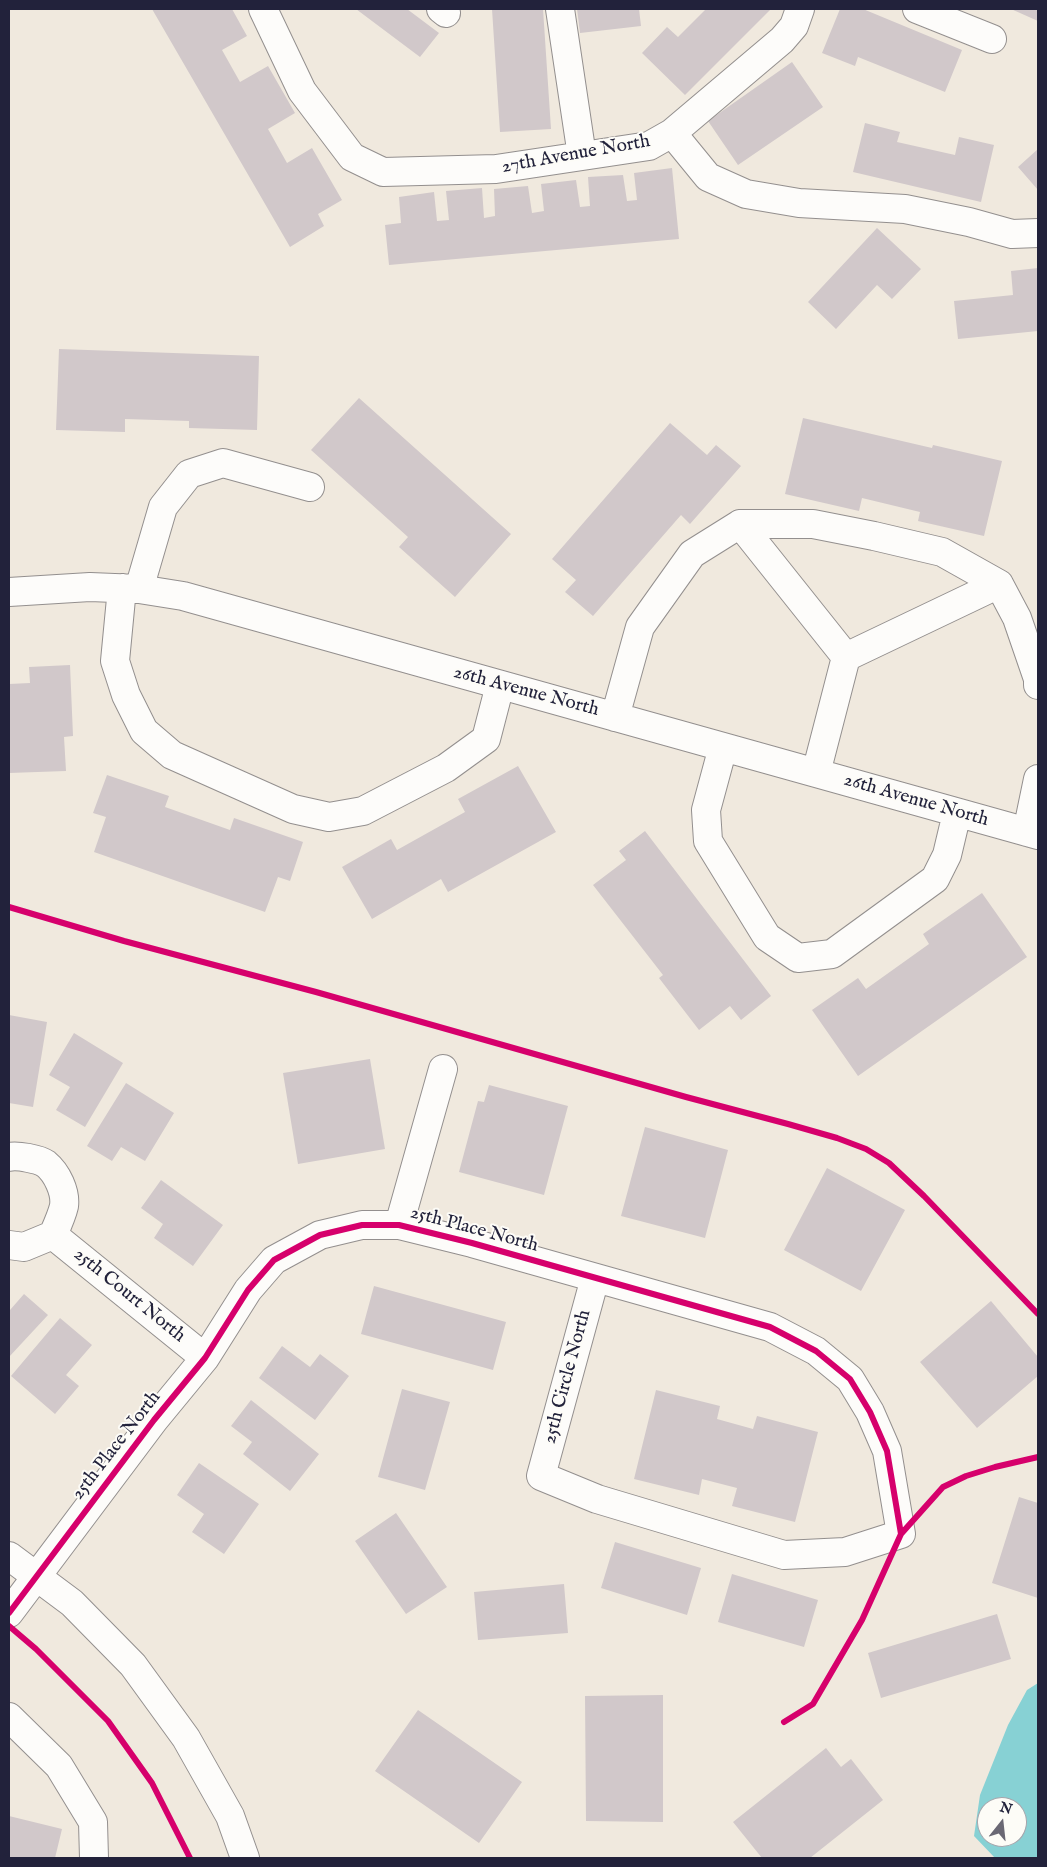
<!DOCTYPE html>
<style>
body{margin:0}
#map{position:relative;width:1047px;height:1867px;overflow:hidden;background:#f0e9de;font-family:"IM FELL English",serif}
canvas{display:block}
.frame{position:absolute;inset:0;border:10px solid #22223b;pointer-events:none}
.north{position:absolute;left:977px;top:1797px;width:50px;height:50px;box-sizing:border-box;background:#fdfcf7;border:1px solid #a5a5ac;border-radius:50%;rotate:16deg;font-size:14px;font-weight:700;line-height:20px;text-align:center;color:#22223b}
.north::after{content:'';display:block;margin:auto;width:18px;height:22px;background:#6a6874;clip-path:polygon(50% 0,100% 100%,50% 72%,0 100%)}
</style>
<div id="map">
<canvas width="1047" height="1867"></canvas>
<div class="frame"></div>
<div class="north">N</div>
</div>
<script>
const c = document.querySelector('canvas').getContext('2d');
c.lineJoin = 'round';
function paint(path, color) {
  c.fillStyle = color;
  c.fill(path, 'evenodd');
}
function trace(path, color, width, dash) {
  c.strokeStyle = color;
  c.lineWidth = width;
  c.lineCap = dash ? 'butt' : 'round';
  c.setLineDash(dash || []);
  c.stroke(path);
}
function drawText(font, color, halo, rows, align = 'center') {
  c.font = font + ' "IM FELL English",serif';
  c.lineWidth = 4;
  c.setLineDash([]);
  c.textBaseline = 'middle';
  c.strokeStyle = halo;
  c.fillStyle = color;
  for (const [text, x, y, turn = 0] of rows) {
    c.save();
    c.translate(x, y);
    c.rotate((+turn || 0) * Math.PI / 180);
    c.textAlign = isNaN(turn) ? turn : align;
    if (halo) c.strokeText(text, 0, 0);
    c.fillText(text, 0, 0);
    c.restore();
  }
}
const water = new Path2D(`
 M1038 1683V1858H995L974 1836 980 1795 1008 1725 1027 1690ZM987 1807H1017V1837H987Z`);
const building = new Path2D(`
 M152 9H232L247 36 222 50 240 82 268 66 295 113 268 129 287 163 312 148 342 200 318 214 324 226 290 247Z
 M356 9H407L439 33 420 57Z
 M492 9H543L551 129 500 132Z
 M577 9H639L641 26 580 33Z
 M706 9H771L685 95 642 53 667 27 678 37Z
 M840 9H863L962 50 945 92 858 57 855 66 822 53Z
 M1011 9H1038V21Z
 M792 62 823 107 738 165 708 121Z
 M865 123 900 132 897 142 955 155 959 137 994 145 981 202 853 172Z
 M1038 149V190L1018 167Z
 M672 168 679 239 389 265 385 225 401 223 399 197 434 192 437 221 449 220 446 191 482 188 484 218 495 216 494 189 528 186 532 213 544 211 541 184 576 180 580 207 590 206 588 177 623 175 627 201 637 200 634 173Z
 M877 228 921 269 892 299 877 285 836 329 808 302Z
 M1038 268V331L958 339 954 301 1013 295 1011 271Z
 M59 349 259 356 257 430 189 428V421L125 419V432L56 430Z
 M359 398 511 534 455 597 399 547 408 537 311 450Z
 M803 418 932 448 933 445 1002 461 984 536 918 521 920 512 862 498 859 511 785 494Z
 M670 423 707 455 716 445 741 466 690 524 681 515 593 616 565 592 576 580 552 559Z
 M70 665 73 736 64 737 66 771 9 773V684L30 683 29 667Z
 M518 766 556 832 448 892 441 879 372 919 342 867 391 839 397 850 465 812 458 799Z
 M107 775 169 796 165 807 230 830 234 818 303 842 290 881 278 877 265 912 94 852 106 817 93 813Z
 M645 831 771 996 741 1020 730 1006 699 1030 659 978 663 975 593 885 626 860 619 851Z
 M982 893 1027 957 858 1076 812 1010 858 978 866 989 929 944 923 934Z
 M9 1015 47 1022 33 1107 9 1103Z
 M74 1033 123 1063 85 1127 56 1110 70 1087 49 1075Z
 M370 1059 385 1149 298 1164 283 1073Z
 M126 1083 174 1113 145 1161 121 1147 112 1161 87 1146Z
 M489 1085 568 1106 544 1195 459 1172 478 1101 484 1102Z
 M645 1127 728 1150 705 1238 621 1216Z
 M827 1168 905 1210 861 1291 784 1250Z
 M161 1180 223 1225 193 1266 154 1238 163 1224 141 1208Z
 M374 1286 506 1322 493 1370 361 1334Z
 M24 1294 48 1315 9 1357V1309L10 1310Z
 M991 1301 1038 1357V1376L977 1428 920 1362Z
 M60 1318 92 1345 66 1375 79 1386 55 1414 11 1376Z
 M282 1346 310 1367 320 1354 349 1376 315 1420 259 1378Z
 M402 1389 450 1402 425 1490 378 1477Z
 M656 1390 720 1406 717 1419 753 1429 757 1416 818 1432 795 1522 732 1506 737 1488 702 1479 699 1495 634 1479Z
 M251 1400 319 1454 290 1491 243 1454 252 1442 231 1426Z
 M199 1463 259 1504 224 1554 192 1532 204 1514 177 1495Z
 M1019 1497 1038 1503V1598L992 1583Z
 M396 1513 447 1587 406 1614 355 1541Z
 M615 1542 701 1568 687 1615 601 1588Z
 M732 1574 818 1600 804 1647 718 1622Z
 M564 1584 568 1633 478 1640 474 1592Z
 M997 1614 1011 1659 881 1698 868 1653Z
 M663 1695V1822L586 1821 585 1696Z
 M418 1710 522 1782 479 1843 375 1771Z
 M826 1748 841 1767 851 1759 883 1800 810 1858H762L733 1822Z
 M9 1816 62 1829 55 1858H9Z`);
const minor = new Path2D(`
 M263 9 302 91 352 157 383 172 496 169 649 146 672 133 708 177 746 194 799 203 905 209 969 222 1012 234 1038 233
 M441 9 446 13
 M560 9 582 156
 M917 9 992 39
 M672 133 782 40 794 26 800 9
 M740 524H813L874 536 942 552 999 584
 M122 588 115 661 126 695 144 731 172 755 293 809 329 817 363 811 446 768 486 739 500 685
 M139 589 163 507 189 474 223 463 310 487
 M9 592 90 587 139 589 183 596 1038 835
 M615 717 640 627 692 554 740 524 846 657
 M723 747 706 810 708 841 767 937 798 958 832 954 935 879 947 855 957 813
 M816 773 846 657 999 584 1017 618 1038 679V685
 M1027 832 1038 779
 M9 1157C17 1155 39 1159 46 1164 57 1173 66 1192 64 1206 62 1215 57 1226 53 1235L24 1247 9 1245
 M399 1225 443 1069
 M53 1235 205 1358
 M9 1556 72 1603 133 1665 186 1738 230 1816 245 1858
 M9 1613 154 1420 205 1358 248 1290 274 1260 320 1235 362 1225H399L472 1243 770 1327 816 1351 850 1379 870 1412 887 1451 901 1534 845 1552 784 1555 597 1499 541 1476 595 1278
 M9 1717 59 1766 93 1822 94 1858`);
const cycleway = new Path2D(`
 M9 907 124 941 316 992 686 1097 788 1124 837 1138 866 1149 889 1163 924 1196 1038 1314
 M9 1613 154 1420 205 1358 248 1290 274 1260 320 1235 362 1225H399L472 1243 770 1327 816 1351 850 1379 870 1412 887 1451 901 1534
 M9 1626 36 1649 108 1721 152 1783 190 1858
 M784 1722 813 1704 862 1620 901 1534 943 1487 966 1476 995 1467 1038 1457`);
const streetNames = [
 ["27th Avenue North",576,155,-10],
 ["26th Avenue North",526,692,15],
 ["26th Avenue North",916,801,16],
 ["25th Place North",474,1230,15],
 ["25th Court North",129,1296,39],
 ["25th Circle North",568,1377,-75],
 ["25th Place North",117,1446,-52]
];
paint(water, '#87d1d4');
paint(building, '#d1c8ca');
trace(minor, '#938f8e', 30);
trace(minor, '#fdfcfa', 28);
trace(cycleway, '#d6006c', 6);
drawText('19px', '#22223b', '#fdfcf7', streetNames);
</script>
